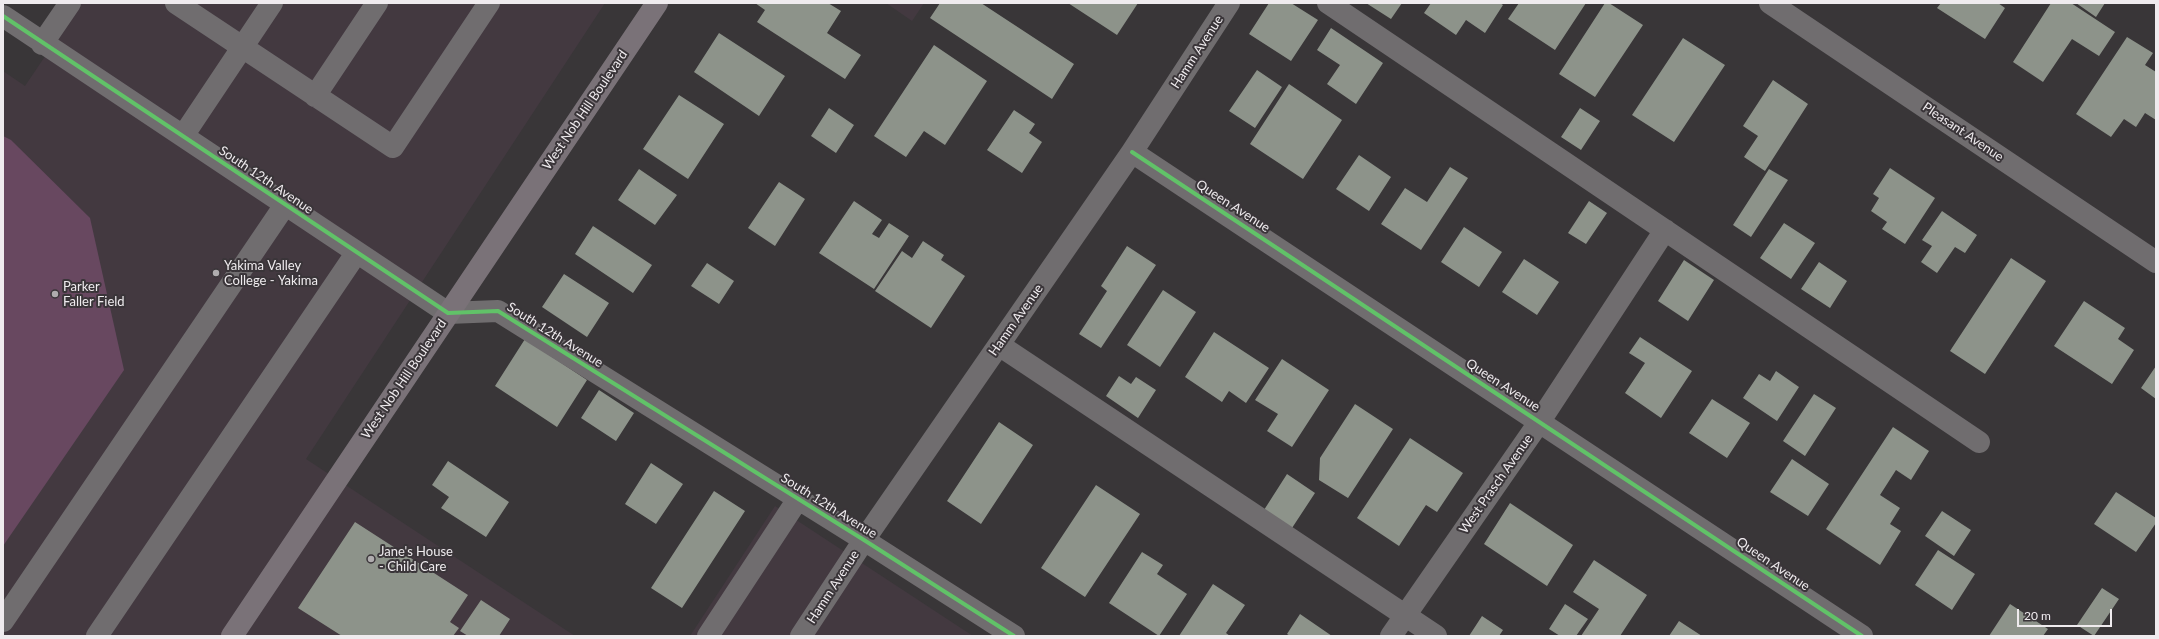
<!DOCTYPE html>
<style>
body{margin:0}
#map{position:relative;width:2159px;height:639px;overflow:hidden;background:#393638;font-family:Lato,sans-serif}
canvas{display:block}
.frame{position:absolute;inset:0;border:4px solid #efebee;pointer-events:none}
.scale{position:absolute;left:2017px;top:609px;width:95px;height:18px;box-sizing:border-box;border:2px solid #efebee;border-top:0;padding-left:5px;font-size:12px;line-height:14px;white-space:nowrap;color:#efebee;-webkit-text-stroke:3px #3a3539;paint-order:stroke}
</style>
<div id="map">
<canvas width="2159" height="639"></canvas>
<div class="frame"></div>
<div class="scale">20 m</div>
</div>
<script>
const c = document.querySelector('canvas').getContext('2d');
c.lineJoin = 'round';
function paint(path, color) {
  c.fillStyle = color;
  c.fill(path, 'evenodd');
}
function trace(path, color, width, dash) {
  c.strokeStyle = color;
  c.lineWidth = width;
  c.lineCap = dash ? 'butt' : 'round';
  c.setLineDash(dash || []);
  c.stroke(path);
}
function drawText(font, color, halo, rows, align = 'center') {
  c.font = font + ' Lato,sans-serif';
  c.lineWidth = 4;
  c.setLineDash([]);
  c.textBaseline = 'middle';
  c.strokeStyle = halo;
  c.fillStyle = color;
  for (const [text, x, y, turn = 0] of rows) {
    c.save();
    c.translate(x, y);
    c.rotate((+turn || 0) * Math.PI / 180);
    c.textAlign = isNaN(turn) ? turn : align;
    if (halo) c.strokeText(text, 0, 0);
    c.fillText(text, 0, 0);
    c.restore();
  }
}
const built = new Path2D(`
 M81 3H605L306 459 575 636H3V71L25 86Z
 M886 3H924L912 21Z
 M775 506 973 636H690Z`);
const green = new Path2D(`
 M3 136 11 140 90 218 124 370 3 546Z`);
const building = new Path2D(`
 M755 3H828L841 11 827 33 861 55 845 79 757 22 765 10Z
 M940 3H981L1074 64 1052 99 930 18Z
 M1068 3H1138L1117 35Z
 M1269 3H1291L1318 20 1291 61 1249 34Z
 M1366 3H1402L1391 19Z
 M1431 3H1500L1503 5 1485 33 1466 20 1456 35 1424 13Z
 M1519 3H1586L1555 50 1508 19Z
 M1605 3H1609L1643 25 1595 97 1559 74Z
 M1941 3H1998L2005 8 1985 39 1937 8Z
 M2051 3H2071L2115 32 2099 56 2072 39 2043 82 2013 62Z
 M2076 3H2105L2096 17Z
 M1331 28 1383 63 1356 104 1327 84 1340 65 1317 50Z
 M719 33 785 76 759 116 694 72Z
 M2127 37 2153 53 2145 65 2156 72V120L2145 113 2136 127 2124 119 2111 137 2076 114Z
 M1683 38 1725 65 1674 142 1632 115Z
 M934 45 987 81 945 145 924 131 906 157 874 136Z
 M1257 70 1282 87 1255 128 1229 111Z
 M1773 80 1808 104 1765 171 1744 157 1758 136 1743 126Z
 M1289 84 1342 120 1303 179 1250 144Z
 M679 95 724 124 688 179 643 149Z
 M829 108 854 125 836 153 811 136Z
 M1580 108 1600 121 1581 150 1561 137Z
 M1014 110 1035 124 1029 133 1042 142 1022 173 987 150Z
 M1359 155 1391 177 1369 211 1336 189Z
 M1450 167 1468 178 1421 250 1381 224 1405 188 1427 202Z
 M1890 168 1935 198 1905 244 1882 229 1887 222 1871 211 1879 198 1873 194Z
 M639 169 677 195 655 225 618 200Z
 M1769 169 1788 180 1751 237 1733 225Z
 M779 182 805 199 775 246 748 228Z
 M854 201 882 220 872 234 879 238 889 223 909 236 874 289 819 253Z
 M1589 201 1607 213 1586 244 1568 233Z
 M1942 211 1977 235 1965 253 1955 247 1937 273 1921 262 1932 246 1922 240Z
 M1784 223 1815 243 1791 279 1760 258Z
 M593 226 652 265 633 293 575 254Z
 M1464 227 1502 252 1479 287 1441 262Z
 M923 241 944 255 941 260 965 276 931 328 875 291 902 251 912 258Z
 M1127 246 1156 265 1101 348 1079 334 1107 291 1101 286Z
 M2011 258 2046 281 1985 374 1950 351Z
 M1524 259 1559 282 1537 315 1502 292Z
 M1684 260 1714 280 1688 321 1658 301Z
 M1819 262 1847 281 1830 308 1801 289Z
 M707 263 734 281 719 304 691 286Z
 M564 274 609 303 587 337 542 307Z
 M1163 290 1196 312 1160 367 1127 345Z
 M2084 301 2125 328 2118 339 2134 350 2112 384 2054 346Z
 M1214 332 1269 368 1246 403 1229 391 1222 402 1185 377Z
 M1640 337 1692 371 1661 418 1625 393 1645 363 1629 353Z
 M525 339 587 380 557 427 495 386Z
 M1282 359 1329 390 1292 447 1267 431 1278 414 1255 400Z
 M2156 366V399L2141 388Z
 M1776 371 1799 387 1777 421 1743 398 1759 374 1770 381Z
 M1119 376 1131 384 1136 377 1156 390 1138 418 1106 396Z
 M599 390 634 413 616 441 581 418Z
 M1814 394 1836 408 1805 456 1783 441Z
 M1712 399 1750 423 1727 458 1689 433Z
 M1355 404 1393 429 1348 498 1319 480 1320 458Z
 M999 422 1033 445 981 524 947 501Z
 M1893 427 1929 451 1911 480 1896 470 1880 495 1900 508 1890 524 1901 531 1880 565 1826 529Z
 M1410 438 1463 473 1437 512 1426 505 1399 546 1357 518Z
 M1792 459 1829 484 1808 516 1770 492Z
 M448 461 509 502 486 537 441 508 449 497 432 485Z
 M651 463 683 484 656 524 625 504Z
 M1287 474 1315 493 1292 528 1264 510Z
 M1096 485 1140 514 1085 597 1041 568Z
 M714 491 745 511 682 608 651 588Z
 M2116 492 2156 518V523L2136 552 2094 524Z
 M1510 503 1573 545 1547 586 1484 544Z
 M1942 511 1971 530 1954 556 1925 536Z
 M355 522 468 595 450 622 459 628 453 636H342L298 608Z
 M1938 550 1975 574 1952 610 1915 585Z
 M1142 552 1163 565 1157 574 1187 594 1159 636 1109 603Z
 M1594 560 1647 595 1620 636H1581L1599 609 1573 592Z
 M1213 584 1245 605 1226 633 1230 636H1179Z
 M2102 588 2119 599 2094 636 2077 625Z
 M481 600 510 619 499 636H468L460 631Z
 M1565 604 1588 619 1576 636H1560L1549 629Z
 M2010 604 2048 629 2043 636H1989Z
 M1300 614 1332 636H1290L1287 634Z
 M1482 616 1503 630 1499 636H1469Z
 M1679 621 1702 636H1669Z`);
const minor = new Path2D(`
 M176 3 393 147 489 3
 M1328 3 1979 442
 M1770 3 2156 262
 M3 16 448 313 498 311 864 540 1014 636
 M42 44 70 3
 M315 96 377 3
 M183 136 272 3
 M1132 152 1862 636
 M999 345 1436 636
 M3 621 285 205
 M97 636 357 252
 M708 636 798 499
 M801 636 864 540 1132 152 1229 3
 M1391 636 1540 421 1665 230`);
const major = new Path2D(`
 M232 636 657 3`);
const cycleway = new Path2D(`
 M3 16 448 313 498 311 864 540 1014 636
 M1132 152 1862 636`);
const markers = [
 [216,273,4,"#afacae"],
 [55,294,4,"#afacae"],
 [371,559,4,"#afacae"]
];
const streetNames = [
 ["Hamm Avenue",1197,52,-57],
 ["West Nob Hill Boulevard",585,110,-56],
 ["Pleasant Avenue",1963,132,34],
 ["South 12th Avenue",266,180,34],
 ["Queen Avenue",1233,206,33],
 ["Hamm Avenue",1016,320,-55],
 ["South 12th Avenue",555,335,32],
 ["West Nob Hill Boulevard",404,379,-56],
 ["Queen Avenue",1503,385,33],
 ["West Prasch Avenue",1496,484,-55],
 ["South 12th Avenue",829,506,32],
 ["Queen Avenue",1773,564,34],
 ["Hamm Avenue",833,587,-57]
];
const poiNames = [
 ["Yakima Valley",224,266],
 ["College - Yakima",224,281],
 ["Parker",63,287],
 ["Faller Field",63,302],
 ["Jane's House",379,552],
 ["- Child Care",379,567]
];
paint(built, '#433940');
paint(green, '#684860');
paint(building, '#8d938a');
trace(minor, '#706d6f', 22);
trace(major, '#7a7278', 22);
trace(cycleway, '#61c268', 4);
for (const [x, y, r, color] of markers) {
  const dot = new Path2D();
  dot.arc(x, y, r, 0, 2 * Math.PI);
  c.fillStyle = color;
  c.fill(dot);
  trace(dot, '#3a3539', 1.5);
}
drawText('13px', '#efebee', '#3a3539', streetNames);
drawText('13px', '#efebee', '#3a3539', poiNames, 'left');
</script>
